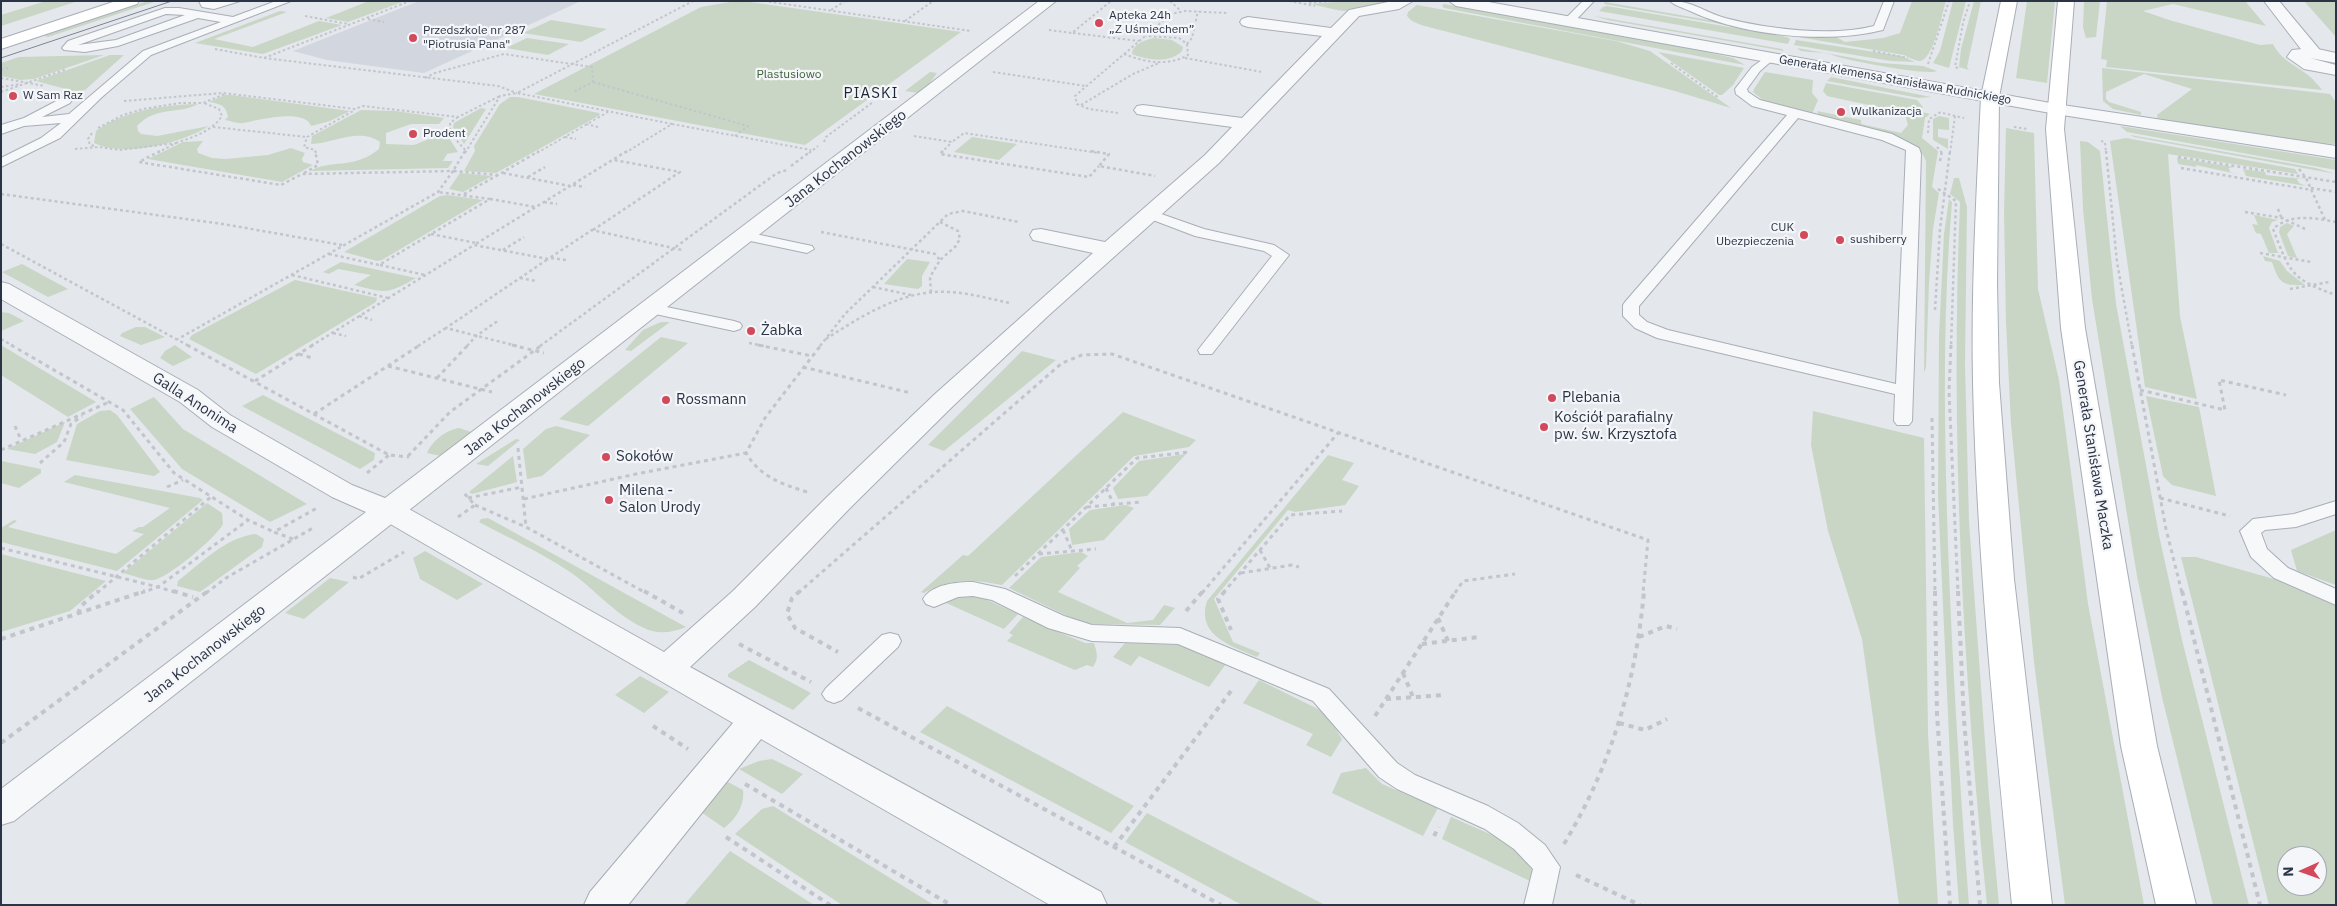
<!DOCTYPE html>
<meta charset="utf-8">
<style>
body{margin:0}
#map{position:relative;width:2337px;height:906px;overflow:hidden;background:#e4e7ec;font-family:"IBM Plex Sans",sans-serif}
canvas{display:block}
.frame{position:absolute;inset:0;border:2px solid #2b3445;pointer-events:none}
.north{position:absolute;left:2277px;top:846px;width:50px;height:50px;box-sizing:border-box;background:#f4f6f9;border:1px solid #a4a8b1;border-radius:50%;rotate:268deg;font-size:14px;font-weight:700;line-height:20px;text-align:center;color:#2b3445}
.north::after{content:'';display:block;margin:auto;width:18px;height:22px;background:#d1495b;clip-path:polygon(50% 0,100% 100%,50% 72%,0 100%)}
</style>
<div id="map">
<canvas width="2337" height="906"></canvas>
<div class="frame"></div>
<div class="north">N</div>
</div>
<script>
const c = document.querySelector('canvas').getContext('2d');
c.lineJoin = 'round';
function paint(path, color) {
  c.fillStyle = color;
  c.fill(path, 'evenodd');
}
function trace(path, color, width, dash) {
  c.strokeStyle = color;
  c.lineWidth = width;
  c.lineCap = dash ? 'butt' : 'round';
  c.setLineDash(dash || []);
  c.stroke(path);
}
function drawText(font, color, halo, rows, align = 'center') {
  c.font = font + ' "IBM Plex Sans",sans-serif';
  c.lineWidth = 4.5;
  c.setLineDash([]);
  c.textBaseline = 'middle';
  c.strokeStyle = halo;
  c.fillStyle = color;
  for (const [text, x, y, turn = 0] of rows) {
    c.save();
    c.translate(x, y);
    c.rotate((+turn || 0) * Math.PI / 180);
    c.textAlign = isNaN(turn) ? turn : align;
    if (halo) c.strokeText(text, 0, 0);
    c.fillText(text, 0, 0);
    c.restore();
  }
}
const built = new Path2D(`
 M419 1H581L424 73 327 60 293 51Z`);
const green = new Path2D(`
 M46 1H78L1 26V15Z
 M148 1H157L48 37 44 36 1 50Z
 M369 1H405L348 22 326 18Z
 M736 1H743L961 32 805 145 534 94 701 7Z
 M1349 1H1393C1391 3 1351 11 1347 11 1336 11 1322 6 1311 4Z
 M1912 1H1946C1942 13 1933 62 1919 61 1914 60 1908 57 1904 55L1604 4 1605 2 1807 37H1836L1845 42 1883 38 1900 33Z
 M1953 1H1966L1949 68 1933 63 1940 51Z
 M1974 1H1981L1967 67 1969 70 1959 67 1961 49Z
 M2027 1H2055L2047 83 2016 78Z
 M2084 1H2100L2096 37 2086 38 2083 27Z
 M2107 1H2245L2266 26 2173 4 2143 11 2169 20 2260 45 2273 44C2281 60 2295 65 2308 75 2313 79 2318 85 2322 90L2106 67 2107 60 2101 59Z
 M2304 1H2336V37Z
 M1444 4 1685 47 1733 58 1745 65 1444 8 1442 6Z
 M1417 5 1616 41 1650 51 1731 108 1675 91 1421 25 1412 21 1407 16 1408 12Z
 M1607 6 1787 37 1790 39 1788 44 1599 11 1603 7Z
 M280 11 287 12 214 39 253 47 319 21 342 25 263 54 195 43Z
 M1594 16 1782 49 1784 51 1608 20Z
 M551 20 607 29 581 42 523 33Z
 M527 38 569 44 548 55 506 48Z
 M1154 38 1172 40 1183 47 1182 51C1169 64 1148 60 1132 54 1133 44 1145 40 1154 38Z
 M1796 40 1901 56 1915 62 1891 61 1794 45Z
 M1797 48 1881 63 1923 66 1937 71C1927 76 1846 60 1835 56 1825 51 1812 53 1801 51Z
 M1658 52 1744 68 1733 85 1722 95H1719Z
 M104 55 34 79 20 80 1 76V63L19 57Z
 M110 55H124L85 90 77 92 36 81Z
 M2102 68 2330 94 2336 102V144L2306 143 2158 121 2157 115 2192 89 2144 74 2106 92V99L2109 102 2141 112V115L2113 109 2103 101Z
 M930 72 937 73 930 83 918 93 905 91Z
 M1765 72 1813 80 1812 93 1818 100 1812 114 1764 101 1753 92 1754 89Z
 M1831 77 1931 97 1919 98 1827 81Z
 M1826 83 1917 100 1923 107 1921 112 1930 114 1925 118 1922 138 1938 151 1932 187 1939 193 1933 229 1929 283 1926 367 1924 373 1926 161C1917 132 1847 123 1819 116L1817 111 1861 120V124L1901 133 1908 125 1906 118 1901 112 1827 96 1823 91Z
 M225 95H231L350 111 330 121 311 126C305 108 258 120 244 123 238 124 231 121 225 120L228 117C226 105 220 104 209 102Z
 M510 97H518L599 113 600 115 496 173 464 171 475 151 474 146 500 104Z
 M198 104C179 115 157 105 137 126L138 131 141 134 157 136 209 126C182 143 124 158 94 143L96 131C125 110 164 105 198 104Z
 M481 108 486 109 464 144 453 127 454 123Z
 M361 110 395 111 444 118 439 124H411L386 133V144L414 145 434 137 449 138 458 152 447 154 443 161H453L448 168 310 171C331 159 354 170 379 149L380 142C358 127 333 144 311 144L312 136Z
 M1939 116 1949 118V130L1938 129V137L1948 139V149L1933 140V119Z
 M2120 126 2336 160V170L2127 132Z
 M2006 128 2034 133 2038 289 2059 380 2088 604 2144 905H2065L2034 662 2011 424 2006 322 2004 213Z
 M2130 135 2316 168 2336 174 2134 137Z
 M972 137 1017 144 999 160 954 152Z
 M2126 138 2295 169 2298 174 2168 154 2180 316 2197 399 2145 387 2110 141Z
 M203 141 197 149 198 153 212 158 226 159 268 155 291 148 305 153 302 159 303 162 313 165 282 182 148 159 183 142Z
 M2080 141 2088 142 2100 151 2116 304 2159 535 2182 640 2249 905H2213L2162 697 2137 576 2092 299 2083 209Z
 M2177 158 2234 167 2229 168 2230 172 2237 174 2196 165V167L2178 164Z
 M2243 169 2265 172 2266 175 2303 179H2297L2299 183 2306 186 2246 176Z
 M460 173 492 176 463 192 449 189Z
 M1954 178H1959L1967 207 1965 364 1969 522 1989 797 1999 905H1987C1963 672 1950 436 1960 202L1950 194Z
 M447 195 483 200 382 260 377 261 344 252 440 196Z
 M1949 199 1952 202C1943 306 1944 411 1947 515 1951 645 1959 775 1969 905H1959L1953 824 1938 496 1939 336 1944 234Z
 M2254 215 2278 220 2272 222 2269 228 2278 253H2269L2261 234 2256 233 2252 224 2258 225Z
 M2287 223 2294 226 2287 234 2297 258 2288 256 2279 232 2280 227Z
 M2263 256 2280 261 2287 271 2305 285C2282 286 2279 283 2272 262L2265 261Z
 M907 259 930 262 922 276V286L918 289 884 284Z
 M341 262 416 278C386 295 386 293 354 285L371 275 338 269 329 274 323 272Z
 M22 264 68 289 48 297 2 272Z
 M295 280 377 298 376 302 256 374 189 339 192 335Z
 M1 312 9 313 24 321 1 331Z
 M661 322H670L631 351 625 350 643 330Z
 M136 327H145L165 337 141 345 120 336 122 333Z
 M661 337 688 343 588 426 559 419Z
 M1 345 96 402 68 417 1 375Z
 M175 345 192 357 173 366 160 358 165 351Z
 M1022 351 1056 360 944 451 928 445Z
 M263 395 375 453 374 460 360 469 242 406Z
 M2146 396 2199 407 2216 496 2172 485 2163 476Z
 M154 397 183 429 307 504 270 522 182 469 130 409Z
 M110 410 117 415 160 472 154 476 66 460 77 424 100 411Z
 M1813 411 1924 438 1928 734 1938 905H1899L1862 639 1828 531 1811 445Z
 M1123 412 1196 440 1189 447 1134 456 1002 585C973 579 950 578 924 593L921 592 963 555 968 556Z
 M65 422 57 442 35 454 7 449Z
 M556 426 590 435 542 476 527 479 523 449 546 429Z
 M459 428 471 432 441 456 427 453C432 441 446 430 459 428Z
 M516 439 520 440 488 466 476 464Z
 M1186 454 1147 496 1118 499 1113 488 1139 461Z
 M1328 455 1354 463 1342 480 1359 486 1345 505 1295 512 1288 510 1214 599 1233 642 1260 653 1257 657C1232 646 1196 636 1207 601Z
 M513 456 517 482 472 494 469 492Z
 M1 461 41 469V473L19 488 1 483Z
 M75 475 200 498 203 500 117 571 1 542V528L14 520 17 521 8 527 116 554 144 534 132 531 139 527H143L170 508 64 482Z
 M207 503 222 513 223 524C216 538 169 577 154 580 145 581 132 575 123 573Z
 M1126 505 1134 508 1104 540 1072 545 1069 529 1090 510Z
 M488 518 686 627C671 633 657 635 642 627 614 614 595 589 570 572 542 553 509 538 479 522L481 519Z
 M2336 530V585L2297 571 2291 550Z
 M256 534 264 539 262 547 200 592 177 586 178 581C201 563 226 537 256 534Z
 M425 551 483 584 457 600 420 579 413 558Z
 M1081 552 1088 556 1077 566 1080 568 1058 592 1127 623 1153 620 1164 605 1175 608 1160 625 1084 624 1009 588 1041 557Z
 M1 554 106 581 70 611 1 632Z
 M2181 557H2196L2274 579 2336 606V905H2269ZM2287 856H2317V886H2287Z
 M330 578 349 582 304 619 285 613Z
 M962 596 983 598 1018 614 1004 629 944 602Z
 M1023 617 1085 643H1094C1097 653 1099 658 1093 667L1087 665 1075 670 1007 641 1013 635 1009 633Z
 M1125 643 1182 645 1226 664 1209 687 1139 656 1131 666 1113 657Z
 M749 660 811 693 793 710 728 677V674Z
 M640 676 669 692 644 713 615 695Z
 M1259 680 1326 713 1342 739 1331 757 1306 745 1313 734 1243 703Z
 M947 706 1134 806 1111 833 920 732Z
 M772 759 803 774 782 794 739 769 759 761Z
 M1366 768 1382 784 1438 808 1423 836 1332 793 1341 773Z
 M726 781 743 790C745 805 736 819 724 828L701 812Z
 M773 806 934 905H842L735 834 762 809Z
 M1147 813 1325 905H1242L1125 842Z
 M1451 817 1513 844 1534 873V883L1442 839Z
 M730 851 814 905H684Z`);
const pathFar3 = new Path2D(`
 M764 1 971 31
 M1170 1 1181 11
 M1289 1 1315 6
 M1309 3 1333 1
 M831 10 845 1
 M305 16 348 24
 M368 19 384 22
 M905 21 933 1
 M1049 30 1072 33 1111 1
 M1073 33 1139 41
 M1187 44 1192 38 1198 11
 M215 49 264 58 410 1
 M1873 51 1908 58
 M1124 54C1145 62 1167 67 1188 55L1187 44 1179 38 1146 36
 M264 58 498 86 517 93
 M1185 58 1262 72
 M1671 63 1719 98
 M1928 64 1949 1
 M1958 68 1955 67 1963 23 1970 1
 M1 70 8 68
 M993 72 1086 86
 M1 78 45 86
 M425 78 435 73 504 54 592 67 593 82 573 92
 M593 82 748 126 735 136
 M1 87 21 84
 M1 92 67 69
 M124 101 223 93 355 109 363 106 458 117 500 96
 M1081 105 1133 74 1159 63
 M1118 113 1089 109 1077 104 1075 96 1171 14 1185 11 1227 13
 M1943 113 1955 116
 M458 117 450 123 451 134 466 151
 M586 124 598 127
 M672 124 811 150
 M213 127 307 137
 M2014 127 2028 129
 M98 128 123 115 143 109 180 103H203L225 94
 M92 133 88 139 90 145 96 146
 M1928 133 1929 119 1941 112
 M914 136 952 142 964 133 1099 153
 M565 137 576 139
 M2101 141 2105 142 2106 153
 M824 142 826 137 873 102
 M176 143C193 137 211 132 222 116L219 109 204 103
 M1937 147 1942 153
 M75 149 99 147 120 150 176 143 157 153
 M316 153 315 150 304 147 307 137 355 110
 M465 153 500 96 517 93
 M537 153 608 112
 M625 153 672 124 517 93 693 1
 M809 153 818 146
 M941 153 952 142
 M1950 153 1955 116 1964 118`);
const pathFar2 = new Path2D(`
 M160 151 139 162 281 185 302 174 453 171 438 192 178 339
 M465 151 453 171 498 175 539 151
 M627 151 474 245 548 259 592 230 682 250
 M943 151 940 154 1089 177 1099 166
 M1091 151 1109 154 1099 166 1155 176
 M2106 151 2117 262 2132 346
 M2178 157 2336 182
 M1940 161 1942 151
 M791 166 811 151
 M2181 168 2312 190
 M2299 169 2306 178 2325 220
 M304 173 318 165 315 151
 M503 173 570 186
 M528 177 545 167
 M573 185 585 187
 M2311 188 2336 192
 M1938 189 1956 201 1951 346
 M1 194 223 224 342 245
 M464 194 498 175
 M490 199 536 207
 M544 202 557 204
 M2278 209 2281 217
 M2245 212 2282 218 2305 229
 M940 222 958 231 960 239 955 247 940 260
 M2336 222C2315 218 2290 213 2273 229 2290 272 2290 279 2336 295
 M593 230 680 172 614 160
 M821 232 935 254 940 260 930 277 931 292
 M431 234 476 243
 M1 244 189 346
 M503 250 524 237
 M2260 253 2311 262
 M329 254 379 265 490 199 438 192
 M551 258 566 260
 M380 265 425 275
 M292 275 388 298
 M520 278 536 281
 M873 287 911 295
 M2290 289 2329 282
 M1935 310 1940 229 1950 151
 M359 316 372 320
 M333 333 346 336
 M1 339 13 346
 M826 339C863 315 904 289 949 292 970 293 990 299 1010 303
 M749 343 764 346
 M311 346 474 245
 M418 346 446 328
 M467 346 476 336 499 320
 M517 346 446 328 548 259
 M540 346 777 173 787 170
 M820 346 845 314 948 214 963 211 1019 222`);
const pathFar1 = new Path2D(`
 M11 345 123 410 174 473 248 520 274 532
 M187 345 389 455 409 457
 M512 345 544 353
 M758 345 812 356
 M1951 345 1949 391 1958 593
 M2132 345 2166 529 2182 593
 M299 354 312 358
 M388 366 492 392
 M803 367 911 393
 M437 378 468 345
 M255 381 313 345
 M2140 390 2225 410 2219 380 2286 395
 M314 414 420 345
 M1932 418 1935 593
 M15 426 21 440
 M518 448 526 527
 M1 450 109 402
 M408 456 450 412 542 345
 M40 463 64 442 71 424 82 416
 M367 473 389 455
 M167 487 183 480
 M1106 488 1114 505
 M807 492C782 484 760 477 746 453L765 418 821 345
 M468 498 522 487
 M2160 498 2230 516
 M524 499 636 474 746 453
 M475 505 526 527 646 593
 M1087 507 1141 502
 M458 517 475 505 462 491
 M1063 530 1072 551
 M293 539 274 532 317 508
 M1 548 158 587 248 520
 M1260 550 1270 568
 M1039 554 1096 549
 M1241 573 1292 565 1299 567
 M1015 576 1137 458 1190 452
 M353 577 358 579 404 552
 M97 593 212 496
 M141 593 158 587 178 593
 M206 593 226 578 313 528
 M798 593 1062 363 1082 355 1112 354 1648 540 1643 593
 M1202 593 1338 433
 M1223 593 1290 515 1342 511
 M1455 593 1463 581 1515 574`);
const path = new Path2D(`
 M173 591 193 597
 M644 591 683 613
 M800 591 792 598 787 614 795 628 838 652
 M1225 591 1218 599 1231 630
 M1935 591 1937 714 1950 905
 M1958 591 1964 720 1980 905
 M2182 591 2260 905
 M1186 611 1203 591
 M78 614 81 606 98 591
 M1438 618 1448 641
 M1639 637 1666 626 1677 629
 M1 639 145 591
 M739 644 811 682
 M1422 644 1479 637
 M1403 673 1413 697
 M1386 699 1445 695
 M858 708 1221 905
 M1375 716 1456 591
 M1619 723 1645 730 1667 719
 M653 726 688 749
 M1 743 208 591
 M745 784 951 905
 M1434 836 1439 827
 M726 837 830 905
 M1564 844C1611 766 1636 682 1644 591
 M1114 847 1234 687
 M1576 875 1640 905`);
const service = new Path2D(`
 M199 1H240L214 9 202 7Z
 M276 1H291L151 55 102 97 60 138 1 167V158L41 138 61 123 24 126 1 134V125L24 118 66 96 72 100 70 103 42 117 69 114 143 51 221 22 198 18 118 46 85 52 64 50 62 48 68 41 165 8H179L233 17ZM166 14 185 15 116 40 78 45Z
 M1583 1H1594L1573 23H1565V19Z
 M1670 1C1693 1 1704 12 1725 18 1768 29 1831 37 1874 26L1884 1H1894L1883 30C1827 44 1743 36 1690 11 1684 8 1675 6 1670 1Z
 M1769 55 1775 58 1760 71 1747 89 1748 92 1760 100 1892 134 1919 148 1921 154 1912 421 1909 425H1897L1894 421 1895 394 1657 338 1635 328 1623 316V305L1625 302 1787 115 1752 106 1736 94 1735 89 1752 67ZM1798 118 1882 140 1906 150 1896 384 1668 330 1647 322 1639 315V306Z
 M1150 210 1204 229 1274 245 1289 255 1212 354H1200L1198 350 1272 256 1264 251 1195 236 1145 217 1143 214 1145 211Z
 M746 232 812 246 814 249 807 253 741 239 739 236Z
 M652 304 734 321 740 323 742 326 740 329 734 331 646 312 644 309 646 306Z
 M2336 501V514L2296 527 2265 530 2261 533 2267 549 2288 568 2336 589V605L2274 578 2251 557 2240 531 2253 519 2294 514Z
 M973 582 1005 589 1064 616 1092 625 1180 628 1329 689 1397 763 1415 775 1488 806 1518 823 1545 845 1560 867 1552 905H1524L1533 869 1514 849 1485 829 1397 789 1379 777 1313 701 1178 644 1092 641 1048 628 992 600 973 596 958 597 934 607 926 604 923 599C932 584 957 582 973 582Z
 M890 633 898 635 901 641 898 647 842 700 834 703 826 700 822 694 826 688 882 635Z`);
const minor = new Path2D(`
 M1393 1H1413L1399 9 1359 16 1219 163 1049 315 953 406 849 509 755 607 690 667 1101 892 1107 905H1050L761 739 628 905H584L590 892 733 723 380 518 375 511 380 504 390 502 400 504 664 652 733 591 829 495 935 394 1093 253 1033 240 1030 235 1033 230 1041 229 1105 242 1205 155 1232 127 1143 115 1137 114 1134 110 1137 106 1143 105 1242 118 1322 36 1248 27 1242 25 1240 22 1242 19 1248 17 1331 28 1349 10Z
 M2264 1H2279L2319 49 2321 53 2319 57H2307Z`);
const tertiary = new Path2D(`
 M1039 1H1056L14 821 1 825V789L366 512 332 497 212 427 180 402 1 299V282L9 284 198 390 230 415 352 485 385 498Z
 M1449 1H1483L2056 104 2336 146V158L2056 114 1456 6Z
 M2313 48 2336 53V63L2310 58 2336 65V75L2304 69 2287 57 2292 50Z`);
const secondary = new Path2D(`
 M116 1H139L137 4 1 49V39Z
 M2001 1H2017L1999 97 1997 283 1999 383 2014 579 2052 905H2012C1995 731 1977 557 1973 383 1971 294 1976 205 1980 117L1981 97Z
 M2058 1H2074L2064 129 2085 328 2157 746 2196 905H2156L2121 746 2061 328 2046 129Z`);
const tram = new Path2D(`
 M1 58 172 1`);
const markers = [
 [1099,23,5,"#d1495b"],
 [413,38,5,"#d1495b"],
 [13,96,5,"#d1495b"],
 [1841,112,5,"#d1495b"],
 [413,134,5,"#d1495b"],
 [1804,235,5,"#d1495b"],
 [1840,240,5,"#d1495b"],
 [751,331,5,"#d1495b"],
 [1552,398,5,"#d1495b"],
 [666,400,5,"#d1495b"],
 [1544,427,5,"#d1495b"],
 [606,457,5,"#d1495b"],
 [609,500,5,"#d1495b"]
];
const farPoinames = [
 ["Apteka 24h",1109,16],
 ["„Z Uśmiechem”",1109,30],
 ["Przedszkole nr 287",423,31],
 ["\"Piotrusia Pana\"",423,45],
 ["W Sam Raz",23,96],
 ["Wulkanizacja",1851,112],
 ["Prodent",423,134],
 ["CUK",1794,228,"right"],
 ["Ubezpieczenia",1794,242,"right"],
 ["sushiberry",1850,240]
];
const farParknames = [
 ["Plastusiowo",789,75]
];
const farStreetnames = [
 ["Generała Klemensa Stanisława Rudnickiego",1895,80,10]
];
const farQuarternames = [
 ["PIASKI",871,94]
];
const streetNames = [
 ["Jana Kochanowskiego",846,159,-38],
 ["Galla Anonima",195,403,33],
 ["Jana Kochanowskiego",525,407,-38],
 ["Generała Stanisława Maczka",2093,455,81],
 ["Jana Kochanowskiego",205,654,-38]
];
const poiNames = [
 ["Żabka",761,331],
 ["Plebania",1562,398],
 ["Rossmann",676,400],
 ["Kościół parafialny",1554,418],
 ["pw. św. Krzysztofa",1554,435],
 ["Sokołów",616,457],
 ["Milena -",619,491],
 ["Salon Urody",619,508]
];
paint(built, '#d2d6de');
paint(green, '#c9d6c5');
trace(service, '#a9aeb7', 2);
trace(minor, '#a9aeb7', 2);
trace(tertiary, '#a9aeb7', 2);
trace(secondary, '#a9aeb7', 2);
trace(pathFar3, '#c2c5cb', 2, [2.5, 2.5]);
trace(pathFar2, '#c2c5cb', 2.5, [3, 3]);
trace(pathFar1, '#c2c5cb', 3, [4, 4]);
trace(path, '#c2c5cb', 4, [5, 5]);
paint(service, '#f7f8fa');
paint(minor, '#f7f8fa');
paint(tertiary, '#f7f8fa');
paint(secondary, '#fff');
trace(tram, '#7d8696', 1);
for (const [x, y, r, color] of markers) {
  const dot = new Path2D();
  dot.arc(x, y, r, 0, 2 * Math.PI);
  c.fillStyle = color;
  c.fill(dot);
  trace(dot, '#f4f6f9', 2);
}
drawText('12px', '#2b3445', '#f4f6f9', farPoinames, 'left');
drawText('12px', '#3f6138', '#f4f6f9', farParknames);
drawText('12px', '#2b3445', '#f4f6f9', farStreetnames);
c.letterSpacing = '1px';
drawText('15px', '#1d2536', '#f4f6f9', farQuarternames);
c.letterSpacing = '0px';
drawText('15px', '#2b3445', '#f4f6f9', streetNames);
drawText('15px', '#2b3445', '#f4f6f9', poiNames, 'left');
</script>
